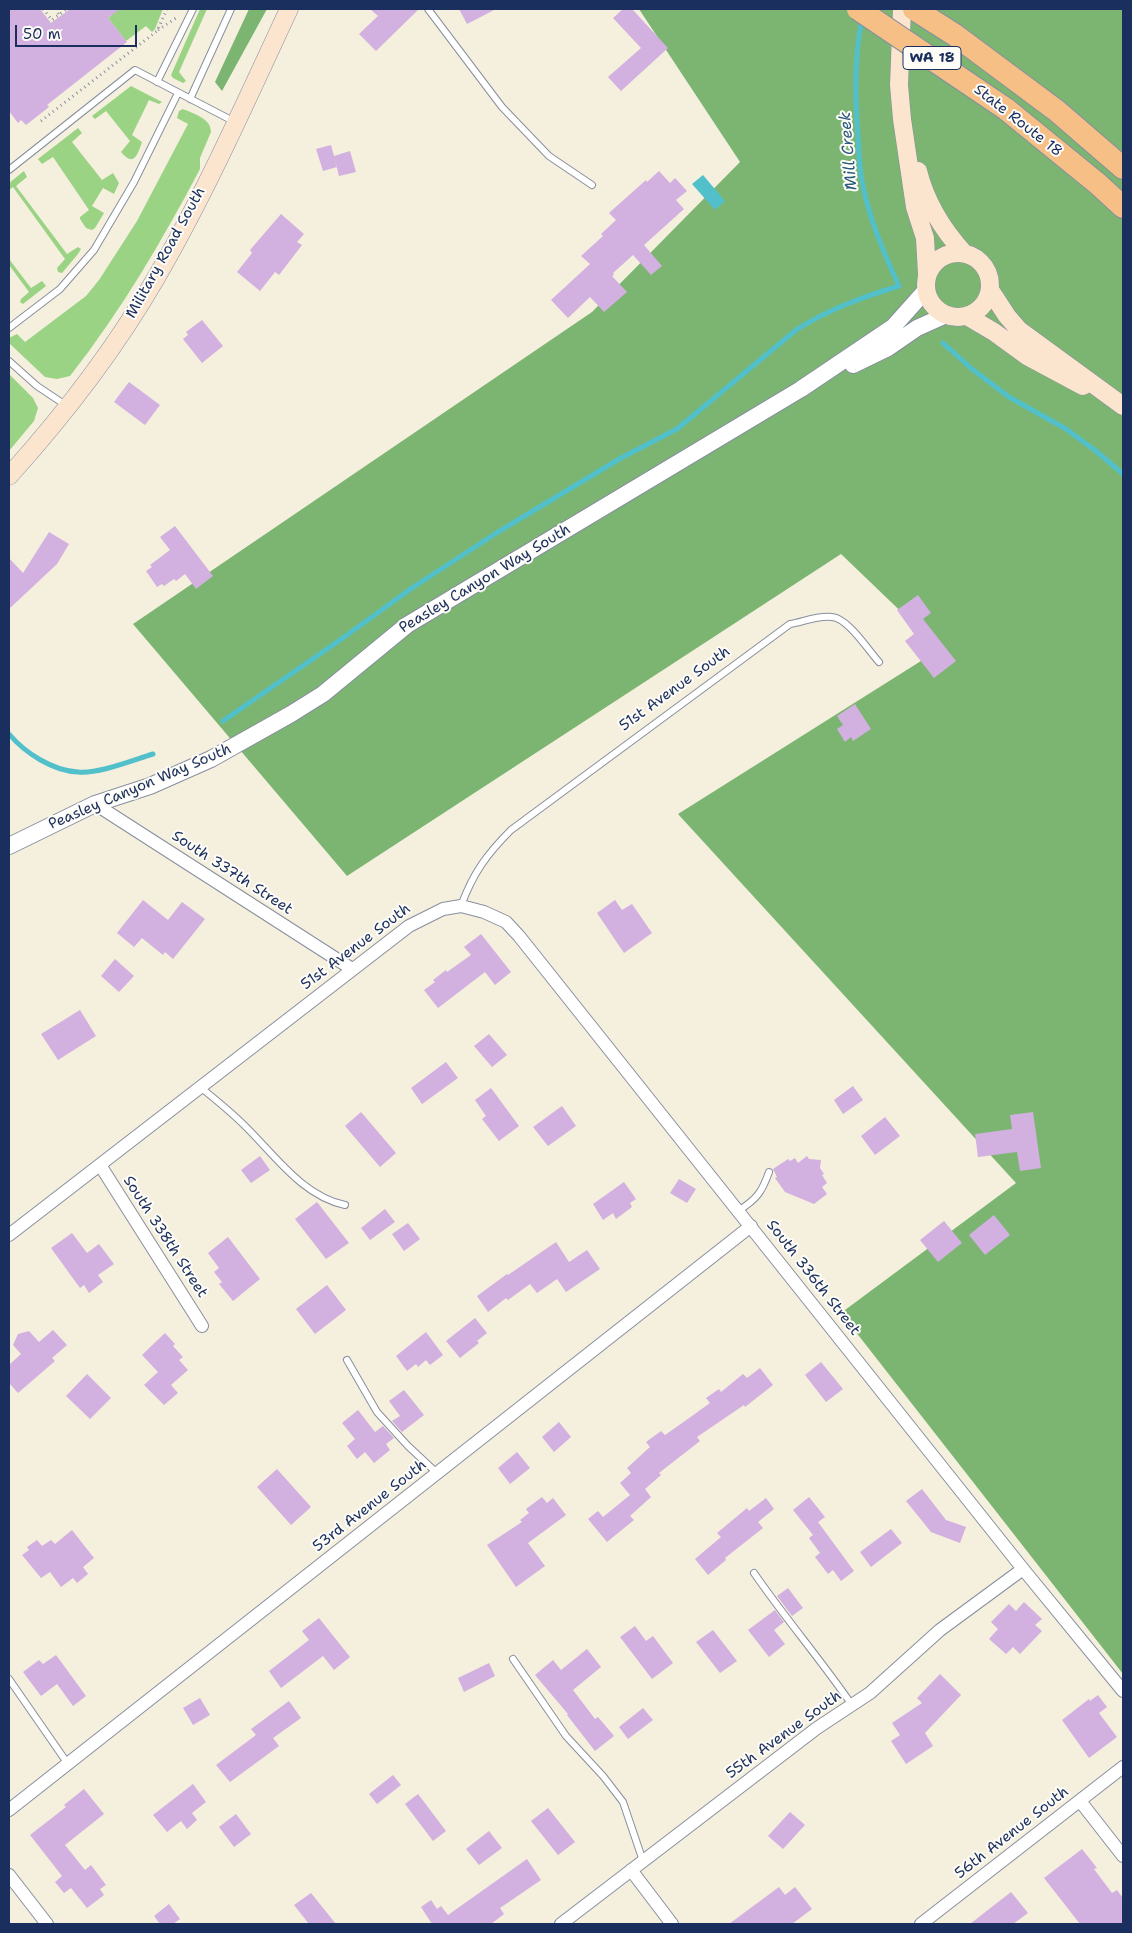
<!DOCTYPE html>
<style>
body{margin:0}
#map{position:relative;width:1132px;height:1933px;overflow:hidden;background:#f5efde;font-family:"Shantell Sans",sans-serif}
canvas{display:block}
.frame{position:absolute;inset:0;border:10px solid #1b2f5e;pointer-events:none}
.scale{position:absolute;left:15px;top:25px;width:122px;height:22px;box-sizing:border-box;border:2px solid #1b2f5e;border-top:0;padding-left:6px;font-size:15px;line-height:18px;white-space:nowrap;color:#1b2f5e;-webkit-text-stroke:4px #fdfcf7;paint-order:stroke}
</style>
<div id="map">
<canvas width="1132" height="1933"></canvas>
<div class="frame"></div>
<div class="scale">50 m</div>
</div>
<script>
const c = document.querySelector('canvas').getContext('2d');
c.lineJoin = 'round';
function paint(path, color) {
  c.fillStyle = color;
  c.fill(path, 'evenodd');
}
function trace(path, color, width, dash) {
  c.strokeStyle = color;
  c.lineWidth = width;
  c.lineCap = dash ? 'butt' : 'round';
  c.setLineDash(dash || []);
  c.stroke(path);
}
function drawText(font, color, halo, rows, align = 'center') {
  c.font = font + ' "Shantell Sans",sans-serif';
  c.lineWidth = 4;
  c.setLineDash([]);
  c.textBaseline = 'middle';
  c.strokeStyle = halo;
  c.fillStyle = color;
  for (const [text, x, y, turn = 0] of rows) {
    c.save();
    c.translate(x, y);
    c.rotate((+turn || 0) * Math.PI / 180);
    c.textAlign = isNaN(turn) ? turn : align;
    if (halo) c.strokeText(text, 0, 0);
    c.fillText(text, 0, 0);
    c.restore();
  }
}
const green = new Path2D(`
 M107 9H163L155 29 152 32 146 26 126 41 108 18 112 15Z
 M200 9H207L179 72 186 81 183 83 173 78 171 75Z
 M131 86 162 102 159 104 149 100 132 135 142 142C137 156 134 167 121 152L130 141 106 111 95 119 92 116Z
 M183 109C194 114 211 118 211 132L200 158V169C162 241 121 311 70 376L57 379 45 377 9 343V338L17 334 25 342 86 296 99 280 137 221 188 124 177 118 179 111Z
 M78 128 82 133 72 142 102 180 113 173 119 183 114 194 103 188 92 206 104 213 95 228 92 230 86 228 80 219V217L89 210 53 157 42 164 38 159Z
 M24 171 27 177 16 186 67 254 78 247 81 249 78 254 62 273 58 272 57 268 65 259 13 187 9 190V183Z
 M9 259 31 288 42 281 46 286 23 304 20 302 21 299 29 292 9 265Z
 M9 374 33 398 38 408 34 421 9 451Z`);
const forest = new Path2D(`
 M249 9H267L222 91 215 82Z
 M639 9H1123V1674L841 1313 1016 1183 678 814 940 649 841 554 347 876 133 624 592 312 740 162Z`);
const water = new Path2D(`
 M703 175 725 201 715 210 692 184Z`);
const stream = new Path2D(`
 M943 343 972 369 1009 397 1066 429 1096 451 1123 474
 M223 721 340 640 412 588 498 532 621 458 677 429 796 330C829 309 863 297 899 286 883 251 867 214 861 175 859 163 859 149 858 137 855 97 854 58 862 19
 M9 734C25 753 53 771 78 772 99 774 133 760 153 754`);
const building = new Path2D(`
 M9 9H40L51 23 70 9H120L108 18 127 42 47 105 49 107 26 125 21 120 18 123 9 111Z
 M370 9H419L376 51 359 34 378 16Z
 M459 9H496L467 24Z
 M623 9H632L668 48 621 91 608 77 641 48 613 18Z
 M331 145 337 167 323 171 316 149Z
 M350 151 356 172 339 176 334 156Z
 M659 171 670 183 675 178 687 191 676 200 684 209 644 245 662 266 651 275 633 255 613 273 614 275 612 276 627 292 604 312 590 297 568 318 551 300 590 264 581 256 603 236 601 234 616 220 609 213 646 180 647 182Z
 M281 214 304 234 297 242 302 245 279 275 275 272 260 291 237 272 252 253 250 250Z
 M202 320 223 346 202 363 183 339 188 335 186 332Z
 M129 382 160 405 145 425 114 402Z
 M175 526 213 576 196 589 185 574 176 581 174 579 164 586 162 584 157 587 146 571 152 567 150 565 170 550 160 537Z
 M49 532 69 544 57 564 9 609V558L23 573Z
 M918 595 931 613 923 619 956 661 934 678 905 641 914 634 897 610Z
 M855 704 871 729 853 741 851 737 845 742 837 729 843 725 837 716Z
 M143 900 168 920 182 902 205 919 173 959 165 952 163 955 142 938 134 947 117 933Z
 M615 900 622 910 632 904 652 933 624 953 597 913Z
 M481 934 511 972 495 985 485 972 438 1008 424 990 435 982 433 980 446 970 447 972 471 955 464 947Z
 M115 959 134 976 119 992 101 976Z
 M80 1010 96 1036 58 1060 41 1034Z
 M489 1034 507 1055 492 1067 474 1046Z
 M446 1062 458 1078 422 1104 411 1088Z
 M853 1086 863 1100 843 1114 834 1100Z
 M491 1088 519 1126 499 1141 482 1119 486 1116 475 1100Z
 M562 1106 576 1126 548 1146 533 1127Z
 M361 1112 396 1153 380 1167 345 1126Z
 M1033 1112 1041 1168 1020 1171 1017 1152 978 1157 975 1134 1012 1129 1010 1115Z
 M885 1117 900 1136 875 1155 861 1136Z
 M260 1156 270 1170 251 1183 241 1170Z
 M807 1156 809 1159 821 1160 820 1168 824 1174 822 1175 827 1183 822 1187 827 1194 814 1204 785 1192 775 1178 777 1177 773 1169 788 1159 790 1161 795 1158 798 1163Z
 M679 1179 696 1189 687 1203 670 1193Z
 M624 1182 636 1199 630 1203 632 1207 616 1219 613 1213 603 1220 593 1204Z
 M317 1202 349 1243 326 1259 295 1219Z
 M385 1209 395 1222 370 1240 361 1228Z
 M994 1215 1010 1235 985 1255 969 1235Z
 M944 1221 962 1243 938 1262 920 1240Z
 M408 1223 420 1239 404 1251 392 1234Z
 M72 1233 87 1253 99 1244 114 1264 98 1275 103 1282 89 1293 84 1285 80 1288 51 1248Z
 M228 1237 260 1279 233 1301 219 1284 222 1282 214 1272 219 1268 208 1253Z
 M556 1242 569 1262 587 1250 600 1269 566 1292 557 1279 537 1293 530 1284 508 1300 506 1298 488 1312 477 1296 507 1274 508 1275Z
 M327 1285 346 1310 315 1334 296 1309Z
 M475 1318 487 1333 477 1341 479 1343 460 1358 446 1341Z
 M53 1330 67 1345 52 1358 55 1361 18 1393 9 1383V1365L21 1354 13 1345 18 1334 29 1331 39 1342Z
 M426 1332 443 1355 430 1365 426 1360 418 1367 416 1364 407 1371 396 1356Z
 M165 1333 175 1344 173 1346 183 1357 179 1360 188 1370 171 1385 178 1393 164 1405 144 1385 158 1372 142 1355Z
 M821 1362 843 1389 826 1402 805 1375Z
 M760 1368 773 1385 745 1407 744 1405 697 1437 700 1441 659 1473 661 1475 645 1489 651 1497 630 1516 634 1520 607 1542 588 1519 598 1511 603 1517 630 1495 620 1483 631 1473 627 1468 650 1447 646 1442 661 1431 665 1435 685 1421 710 1403 706 1398 719 1389 721 1392 743 1374 747 1378Z
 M87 1374 111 1398 90 1419 66 1396Z
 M404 1390 424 1415 402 1432 392 1421 400 1416 389 1401Z
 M358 1410 375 1432 383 1426 394 1438 386 1444 390 1450 374 1463 365 1452 357 1459 347 1446 355 1439 342 1423Z
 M559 1422 571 1437 554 1452 542 1437Z
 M517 1452 530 1468 510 1484 498 1468Z
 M277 1469 311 1507 291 1525 257 1487Z
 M922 1489 946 1520 966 1527 960 1543 931 1532 906 1501Z
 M542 1497 547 1503 553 1498 566 1515 528 1543 545 1566 516 1587 487 1545 522 1522 520 1520 529 1513 526 1509Z
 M809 1497 825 1517 818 1522 854 1571 841 1581 833 1570 828 1574 815 1557 820 1553 809 1538 813 1535 793 1510Z
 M766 1498 774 1509 758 1522 763 1528 725 1558 726 1560 708 1575 695 1559 721 1537 717 1533 747 1508 749 1511Z
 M891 1529 902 1543 871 1567 860 1552Z
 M72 1530 94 1558 83 1567 88 1574 77 1583 73 1578 61 1587 50 1572 41 1578 22 1555 29 1550 27 1547 37 1540 42 1546 51 1540 55 1544Z
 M788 1588 803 1608 792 1616 777 1596Z
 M1024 1602 1042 1619 1035 1625 1042 1631 1020 1654 1013 1647 1006 1654 989 1639 998 1629 991 1622 1009 1604 1016 1611Z
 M775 1610 784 1622 774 1630 785 1644 769 1657 748 1630Z
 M319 1618 350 1657 334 1670 323 1656 281 1688 269 1671 309 1640 302 1631Z
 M635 1626 646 1641 653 1636 673 1663 652 1679 620 1637Z
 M713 1630 737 1661 720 1673 696 1642Z
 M587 1649 601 1667 573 1690 595 1719 598 1717 614 1736 595 1751 567 1715 568 1714 535 1675 553 1660 561 1670Z
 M56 1655 86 1696 73 1706 57 1684 41 1696 23 1672 39 1660 43 1664Z
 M489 1663 495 1676 464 1692 458 1678Z
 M940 1674 961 1695 925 1733 933 1746 906 1764 891 1741 900 1735 892 1723 922 1703 917 1698Z
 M1098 1695 1107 1707 1099 1713 1117 1737 1089 1758 1062 1720 1089 1699 1090 1701Z
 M200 1698 210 1715 193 1725 183 1708Z
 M289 1701 301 1718 273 1738 279 1746 230 1782 216 1765 256 1735 251 1729Z
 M643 1708 653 1720 628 1739 619 1727Z
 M393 1775 401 1785 377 1804 369 1794Z
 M193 1784 206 1802 192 1813 197 1820 187 1829 181 1821 167 1832 153 1815Z
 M84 1789 104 1814 65 1845 85 1870 91 1865 106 1885 100 1889 104 1895 87 1908 71 1888 64 1893 55 1882 62 1876 30 1835 66 1807 64 1805Z
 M418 1794 446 1831 433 1841 405 1804Z
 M548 1808 575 1842 558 1855 531 1821Z
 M790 1812 805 1825 783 1849 768 1836Z
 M236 1814 251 1834 234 1847 219 1827Z
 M489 1831 502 1848 479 1865 466 1849Z
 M1082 1849 1097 1868 1094 1869 1112 1893 1117 1890 1123 1898V1924H1080L1044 1878Z
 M527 1859 541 1880 500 1908 504 1914 491 1924H432L421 1907 431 1900 437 1909 441 1906 448 1915Z
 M779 1887 785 1895 795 1887 812 1909 792 1924H729Z
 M1011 1892 1028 1913 1013 1924H970Z
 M311 1893 336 1924H309L294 1905Z
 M169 1904 180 1919 173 1924H160L154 1916Z`);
const path = new Path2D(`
 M43 9 52 20 67 9
 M158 30 176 18
 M41 121 157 31 167 9`);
const service = new Path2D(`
 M428 9 502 107 549 156 592 185
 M157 82 193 9
 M190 99 231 9
 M9 170 135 70 235 122
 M9 328 60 289 94 250 134 182 178 93
 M9 361 37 386 67 406
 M461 906C473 873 487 854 511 830L790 624C803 622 818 615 832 617 848 618 868 650 879 662
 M200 1087C215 1099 230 1111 244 1125 274 1154 302 1196 345 1205
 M738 1211C757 1199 762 1192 769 1172
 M347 1360 377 1412 408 1446 438 1474
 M754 1573C785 1618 821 1660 852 1705
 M513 1659 566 1736 603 1776 623 1802 643 1861
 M9 1679 68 1764`);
const minor = new Path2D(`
 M95 804 352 969
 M100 1165 202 1326
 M9 1235 409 926 443 909 461 906 484 912 506 922 519 936 1023 1569 1123 1691
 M1080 1801 1123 1856
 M9 1810 751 1226
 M631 1870 672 1924
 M9 1875 47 1924
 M561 1924 817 1728 870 1693 940 1630 1023 1569
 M921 1924 1123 1767`);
const tertiary = new Path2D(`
 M853 365 888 348 917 328 946 315
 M9 846 95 804 150 786 211 759 291 714 323 694 407 625 801 389 893 327 926 290`);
const secondary = new Path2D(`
 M902 9 899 85 902 119 915 207 925 238 927 274
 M918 171C926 203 942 229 964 253
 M926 285a32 32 0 1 1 64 0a32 32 0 1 1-64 0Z
 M990 290 1007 316 1019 330 1123 406
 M967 316 994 332 1027 356 1083 386
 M9 476C64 415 115 349 156 278 206 192 247 99 289 9`);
const motorway = new Path2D(`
 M914 9 955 35 1057 111 1123 168
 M1006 109 1098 184 1123 207`);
const pathBridge = new Path2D(`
 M58 13 60 16`);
const motorwayBridge = new Path2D(`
 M858 9 1006 109`);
const shields = [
 [932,58,58]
];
const shieldNames = [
 ["WA 18",932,58]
];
const streetNames = [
 ["State Route 18",1018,121,38],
 ["Military Road South",166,253,-61],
 ["Peasley Canyon Way South",485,579,-31],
 ["51st Avenue South",675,689,-36],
 ["Peasley Canyon Way South",140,787,-23],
 ["South 337th Street",232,873,33],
 ["51st Avenue South",356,947,-37],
 ["South 338th Street",165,1237,57],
 ["South 336th Street",813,1278,52],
 ["53rd Avenue South",370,1506,-38],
 ["55th Avenue South",784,1735,-36],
 ["56th Avenue South",1012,1833,-38]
];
const waterNames = [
 ["Mill Creek",849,151,-95]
];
paint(green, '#9bd385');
paint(forest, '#7cb572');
paint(water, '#52c0ca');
trace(stream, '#52c0ca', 5);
paint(building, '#d2b0df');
trace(service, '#888f9e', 8);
trace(minor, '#888f9e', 14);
trace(tertiary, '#888f9e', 18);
trace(secondary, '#888f9e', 19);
trace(motorway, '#888f9e', 24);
trace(path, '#888f9e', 3, [1, 4]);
trace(service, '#fff', 6);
trace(minor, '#fff', 12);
trace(tertiary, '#fff', 16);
trace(secondary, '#fbe5cf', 18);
trace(motorway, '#f5bf86', 22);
trace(motorwayBridge, '#888f9e', 24, []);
trace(pathBridge, '#888f9e', 3, [1, 4]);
trace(motorwayBridge, '#f5bf86', 22);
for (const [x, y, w] of shields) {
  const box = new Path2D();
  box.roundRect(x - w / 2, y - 11.5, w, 23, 4);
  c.fillStyle = '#fdfcf7';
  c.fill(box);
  trace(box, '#1b2f5e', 1);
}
drawText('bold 14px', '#1b2f5e', null, shieldNames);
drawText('15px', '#1b2f5e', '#fdfcf7', streetNames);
drawText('italic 16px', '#2c5a7e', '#fdfcf7', waterNames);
</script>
